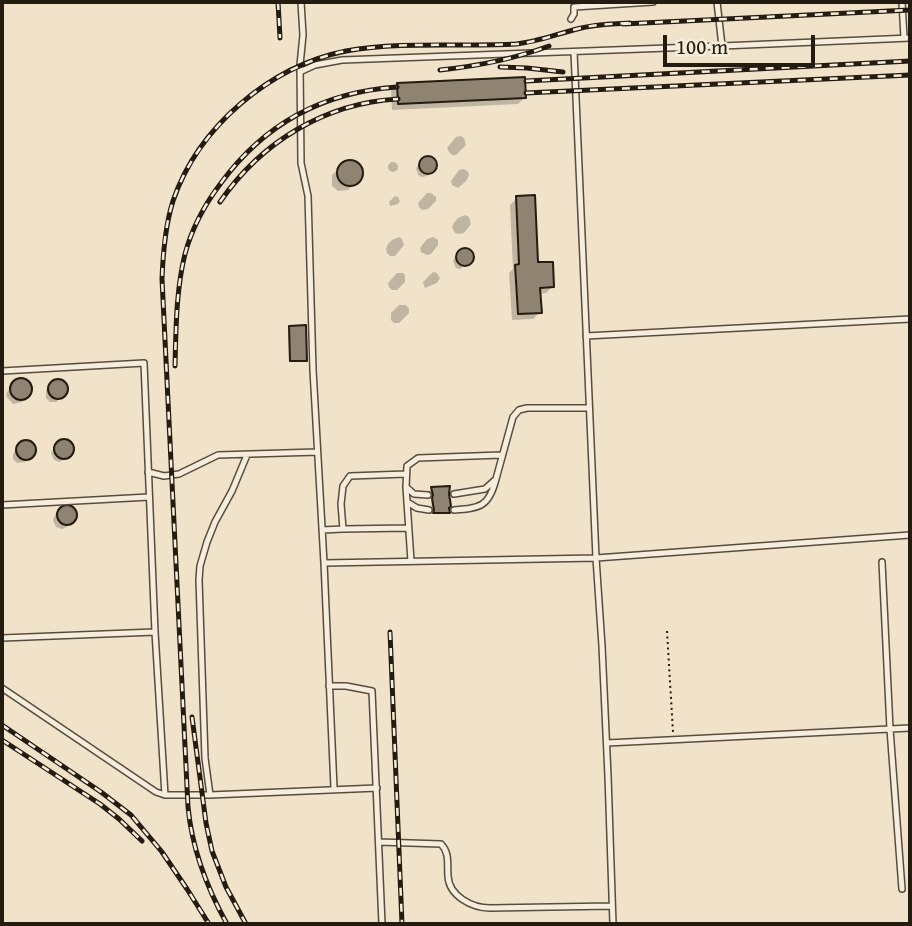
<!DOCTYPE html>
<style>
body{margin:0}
#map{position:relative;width:912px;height:926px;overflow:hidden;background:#f1e3c9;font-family:"Gentium Book Plus",serif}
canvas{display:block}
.frame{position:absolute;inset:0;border:4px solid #241b11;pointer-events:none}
.scale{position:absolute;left:663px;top:35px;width:152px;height:32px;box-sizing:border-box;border:4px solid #241b11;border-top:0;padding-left:9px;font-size:21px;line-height:24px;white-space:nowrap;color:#241b11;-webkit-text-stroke:5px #f6eddc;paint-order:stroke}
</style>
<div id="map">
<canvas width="912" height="926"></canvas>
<div class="frame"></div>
<div class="scale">100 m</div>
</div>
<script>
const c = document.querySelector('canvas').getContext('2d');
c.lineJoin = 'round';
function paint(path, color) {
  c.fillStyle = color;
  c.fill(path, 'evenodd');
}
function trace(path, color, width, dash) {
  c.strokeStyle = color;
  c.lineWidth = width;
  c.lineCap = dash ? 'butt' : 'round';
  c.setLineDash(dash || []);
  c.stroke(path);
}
const shadow = new Path2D(`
 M398 85 524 98 518 104 392 110 391 91Z
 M461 136 464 138 466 145 456 155H452L449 152 447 148 456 137Z
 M431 158 435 163V168L427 176 422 177 418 175 416 168 419 164 424 159Z
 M349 161 357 163 361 169V177L348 190 338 191 332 186V175L345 162Z
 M388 167a5 5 0 1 1 10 0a5 5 0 1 1-10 0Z
 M464 169 468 172 469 175 466 181 458 188 452 185 451 181 459 170Z
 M427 193H431L436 197V201L428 209 422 210 419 207 418 203Z
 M395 196 398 197 400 201 398 204 390 206 389 202Z
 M517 198 536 264 553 286 546 293 539 294 540 312 533 319 512 320 509 273 513 269 510 205Z
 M465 215 469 217 471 224 464 233 459 234 455 233 452 227 454 223 458 218Z
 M399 237 402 239 404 245 395 256H390L387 253 386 249 388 244 392 240Z
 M433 237 438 240V245L431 254 427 255 421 252 420 248 427 239Z
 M464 250 470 252 472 256 471 261 460 269 456 268 453 261 455 257Z
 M433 272 437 273 440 278 437 283 425 288 423 282Z
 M397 273H403L405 275V282L397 290H392L389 287 388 283Z
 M399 305H406L409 309V313L399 323H394L391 320V313Z
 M290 327 305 360 304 362H289L288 329Z
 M22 380 28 383 30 388 26 397 22 402 13 404 6 396 7 392 15 382Z
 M55 381H62L67 387 66 393 56 402H50L46 398V390Z
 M63 441 68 442 72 449 71 454 66 459 59 462 54 460 51 453 58 444Z
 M28 442 33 448V453L25 462 17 463 13 459V454L20 444Z
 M431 489 448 512 446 514H433L431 501 432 497 430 490Z
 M72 508 75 514 72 522 67 527 62 529 56 527 53 520 56 513 60 509Z`);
const building = new Path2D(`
 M525 77 526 98 398 104 397 83Z
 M419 165a9 9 0 1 1 18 0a9 9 0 1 1-18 0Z
 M337 173a13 13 0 1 1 26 0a13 13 0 1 1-26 0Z
 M535 195 538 262H553L554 287 540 288 542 313 518 314 515 265 519 264 516 196Z
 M456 257a9 9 0 1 1 18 0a9 9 0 1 1-18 0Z
 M306 325 307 361H290L289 326Z
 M10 389a11 11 0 1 1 22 0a11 11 0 1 1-22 0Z
 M48 389a10 10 0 1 1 20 0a10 10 0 1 1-20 0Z
 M54 449a10 10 0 1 1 20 0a10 10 0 1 1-20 0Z
 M16 450a10 10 0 1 1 20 0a10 10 0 1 1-20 0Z
 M450 486 449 494 451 506 449 508 450 513H433L434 510 432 498 433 495 431 487Z
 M57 515a10 10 0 1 1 20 0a10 10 0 1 1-20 0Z`);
const path = new Path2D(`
 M667 631 673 732`);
const lane = new Path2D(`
 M301 2 303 35 300 65 301 163 308 196 313 370 324 563 596 558 910 535
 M717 2 722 46
 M902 2 904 38
 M571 19 574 14V7L653 2
 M574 52 596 558 602 646 608 776 613 924
 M300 72 315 65 342 60 722 46 910 38
 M586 336 910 319
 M2 371 144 363 155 632 165 795H210L377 788
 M148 472 164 476 179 474 218 455 317 452
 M406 474 350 476 343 486 341 504 343 529 408 528
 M406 487 414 494 428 495
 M454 494 485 489 496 479 513 417 519 410 527 408H589
 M407 502 417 508 429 510
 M2 505 149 497
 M454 510C480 508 489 507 496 479
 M322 530 343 529
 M411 561 406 487 407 466 418 458 501 455
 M882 562 890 729 902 889
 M324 563 334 788
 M2 638 155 632
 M329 686H346L372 691 382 924
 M2 688 156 792 165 795
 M607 743 910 728
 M210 795 205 758 199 580 200 566 207 542 215 522 232 491 247 455
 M379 842 441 844C450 853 447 865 448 876 449 896 472 908 490 908L612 906`);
const rail = new Path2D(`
 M278 2 280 38
 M623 24 910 10
 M500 67 527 68 563 72
 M440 70C478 66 514 59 549 46
 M526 81 910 61
 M526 93 910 75
 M220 202C261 142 325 103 398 99
 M175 366C176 329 176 290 185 254 192 228 205 204 221 183 265 123 323 92 397 87
 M390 632 402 924
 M192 717 206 823 212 851 226 887 246 924
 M2 725 101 792 131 815 162 852 187 889 209 924
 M2 740 100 804 119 819 142 841
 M227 924C207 888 192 849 188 807L162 279C163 253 165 226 173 201 198 127 270 66 346 51 402 41 460 47 516 44 537 42 557 34 577 29 595 24 612 24 630 23`);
paint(shadow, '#0003');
paint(building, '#8f8371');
trace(building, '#241b11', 2);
trace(lane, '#574d3f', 8);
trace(path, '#241b11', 2, [2, 3.5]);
trace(lane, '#f6eddc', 5);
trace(rail, '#241b11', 5);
trace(rail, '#f6eddc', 2.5, [8]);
</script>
